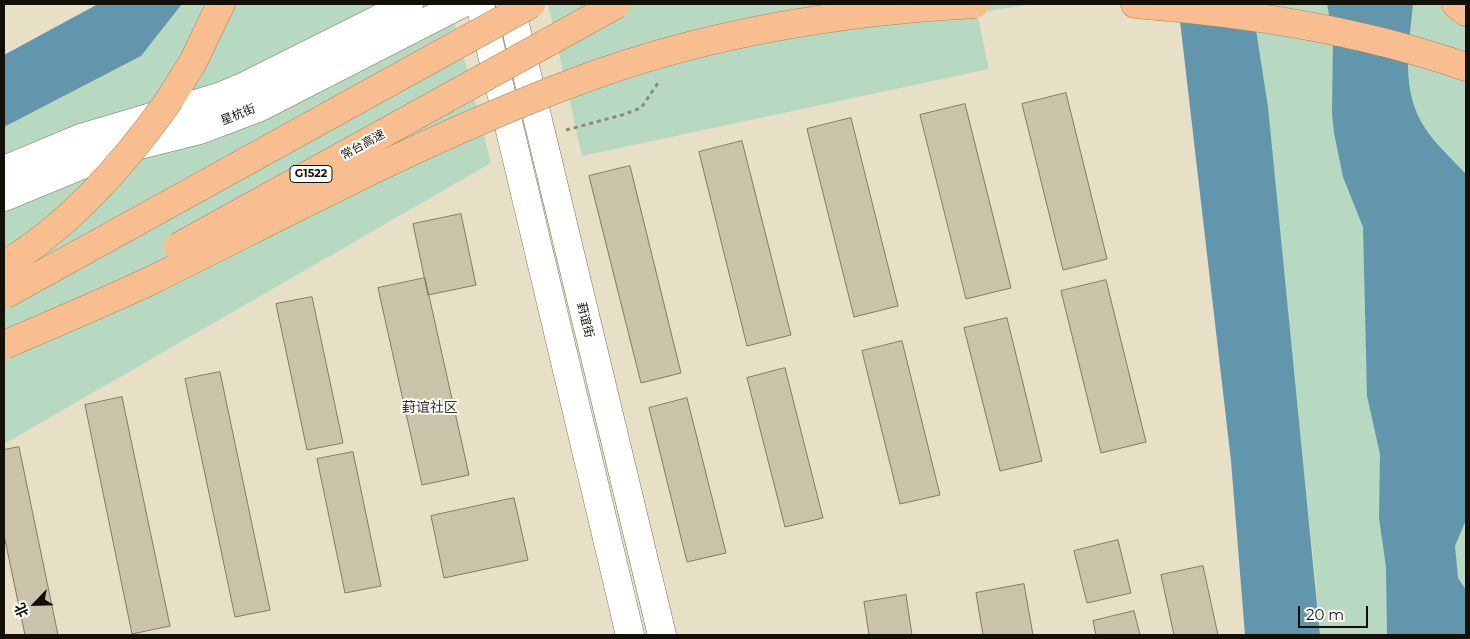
<!DOCTYPE html>
<meta charset="utf-8">
<style>
body{margin:0}
#map{position:relative;width:1470px;height:639px;overflow:hidden;background:#e8e0c6;font-family:Montserrat,"Noto Sans SC",sans-serif}
canvas{display:block}
.frame{position:absolute;inset:0;border:5px solid #121007;pointer-events:none}
.north{position:absolute;left:10px;top:579px;width:50px;height:50px;-webkit-text-stroke:4px #fff;paint-order:stroke;rotate:246deg;font-size:14px;font-weight:700;line-height:20px;text-align:center;color:#121007}
.north::after{content:'';display:block;margin:auto;width:18px;height:22px;background:#121007;clip-path:polygon(50% 0,100% 100%,50% 72%,0 100%)}
.scale{position:absolute;left:1298px;top:606px;width:70px;height:22px;box-sizing:border-box;border:2px solid #121007;border-top:0;padding-left:6px;font-size:15px;line-height:18px;white-space:nowrap;color:#121007;-webkit-text-stroke:4px #fff;paint-order:stroke}
</style>
<div id="map">
<canvas width="1470" height="639"></canvas>
<div class="frame"></div>
<div class="north">北</div>
<div class="scale">20 m</div>
</div>
<script>
const c = document.querySelector('canvas').getContext('2d');
c.lineJoin = 'round';
function paint(path, color) {
  c.fillStyle = color;
  c.fill(path, 'evenodd');
}
function trace(path, color, width, dash) {
  c.strokeStyle = color;
  c.lineWidth = width;
  c.lineCap = dash ? 'butt' : 'round';
  c.setLineDash(dash || []);
  c.stroke(path);
}
function drawText(font, color, halo, rows, align = 'center') {
  c.font = font + ' Montserrat,"Noto Sans SC",sans-serif';
  c.lineWidth = 4;
  c.setLineDash([]);
  c.textBaseline = 'middle';
  c.strokeStyle = halo;
  c.fillStyle = color;
  for (const [text, x, y, turn = 0] of rows) {
    c.save();
    c.translate(x, y);
    c.rotate((+turn || 0) * Math.PI / 180);
    c.textAlign = isNaN(turn) ? turn : align;
    if (halo) c.strokeText(text, 0, 0);
    c.fillText(text, 0, 0);
    c.restore();
  }
}
const green = new Path2D(`
 M182 4H450L491 163 4 444V127L141 56Z
 M548 4H1032L977 13 989 69 582 156Z
 M1249 4H1466V78L1464 81 1466 84V635H1320L1314 563Z`);
const water = new Path2D(`
 M98 4H182L141 56 4 127V55Z
 M1178 4H1252L1268 107 1320 635H1245L1231 461Z
 M1327 4H1413C1409 46 1400 90 1425 128 1436 145 1452 159 1466 174V520L1455 546 1458 578 1466 590V635H1387L1386 567 1379 518 1380 454 1367 396 1363 227 1343 177 1334 133 1332 113 1333 35Z`);
const building = new Path2D(`
 M1066 93 1107 259 1063 270 1022 104Z
 M965 104 1011 288 966 299 920 115Z
 M851 118 898 306 854 317 807 129Z
 M742 141 791 335 747 346 699 152Z
 M630 166 681 373 641 383 589 176Z
 M461 214 476 285 428 295 413 224Z
 M425 278 469 475 422 485 378 288Z
 M1106 280 1146 442 1101 453 1061 291Z
 M312 297 343 443 307 450 276 304Z
 M1007 318 1042 461 1000 471 964 328Z
 M902 341 940 495 900 504 862 351Z
 M785 368 823 518 785 527 747 378Z
 M220 372 270 610 235 617 185 379Z
 M122 397 170 626 132 634 85 405Z
 M687 398 726 553 687 562 649 408Z
 M19 447 58 635H25L4 535V450Z
 M353 452 381 586 345 593 317 459Z
 M514 498 528 560 444 578 431 516Z
 M1118 540 1131 593 1087 603 1074 551Z
 M1203 566 1218 635H1174L1161 575Z
 M1024 584 1033 635H983L976 593Z
 M906 595 912 635H869L864 602Z
 M1134 611 1140 635H1096L1093 621Z`);
const path = new Path2D(`
 M566 130 622 115 641 108 660 80`);
const secondary = new Path2D(`
 M480 4 630 635
 M510 4 662 635
 M4 170 81 138 219 97 247 85 409 4
 M4 197 89 162 132 147 200 130 258 108 461 4`);
const highway = new Path2D(`
 M1135 4C1247 13 1360 30 1466 67
 M1456 4 1466 12
 M170 99 193 62 221 4`);
const highwayBridge = new Path2D(`
 M178 247 617 4
 M4 265C71 225 125 163 170 99
 M4 295 531 4
 M4 345C53 324 103 303 152 280 298 208 443 129 597 74 718 31 847 11 975 4`);
const shields = [
 [311,174,42]
];
const shieldNames = [
 ["G1522",311,174]
];
const streetNames = [
 ["星杭街",238,115,-22],
 ["常台高速",363,145,-29],
 ["葑谊街",585,320,76]
];
const neighbourhoodNames = [
 ["葑谊社区",430,408]
];
paint(green, '#b7d9c2');
paint(water, '#6296ac');
paint(building, '#cac3a9');
trace(building, '#807a62', 1);
trace(secondary, '#7c755e', 29);
trace(highway, '#a8815f', 29);
trace(path, '#8f8a77', 3, [4, 4]);
trace(secondary, '#fff', 28);
trace(highway, '#f9be8f', 28);
trace(highwayBridge, '#a8815f', 29, []);
trace(highwayBridge, '#f9be8f', 28);
for (const [x, y, w] of shields) {
  const box = new Path2D();
  box.roundRect(x - w / 2, y - 8.5, w, 17, 4);
  c.fillStyle = '#fff';
  c.fill(box);
  trace(box, '#121007', 1);
}
drawText('bold 11px', '#121007', null, shieldNames);
drawText('12px', '#121007', '#fff', streetNames);
drawText('14px', '#36301b', '#fff', neighbourhoodNames);
</script>
